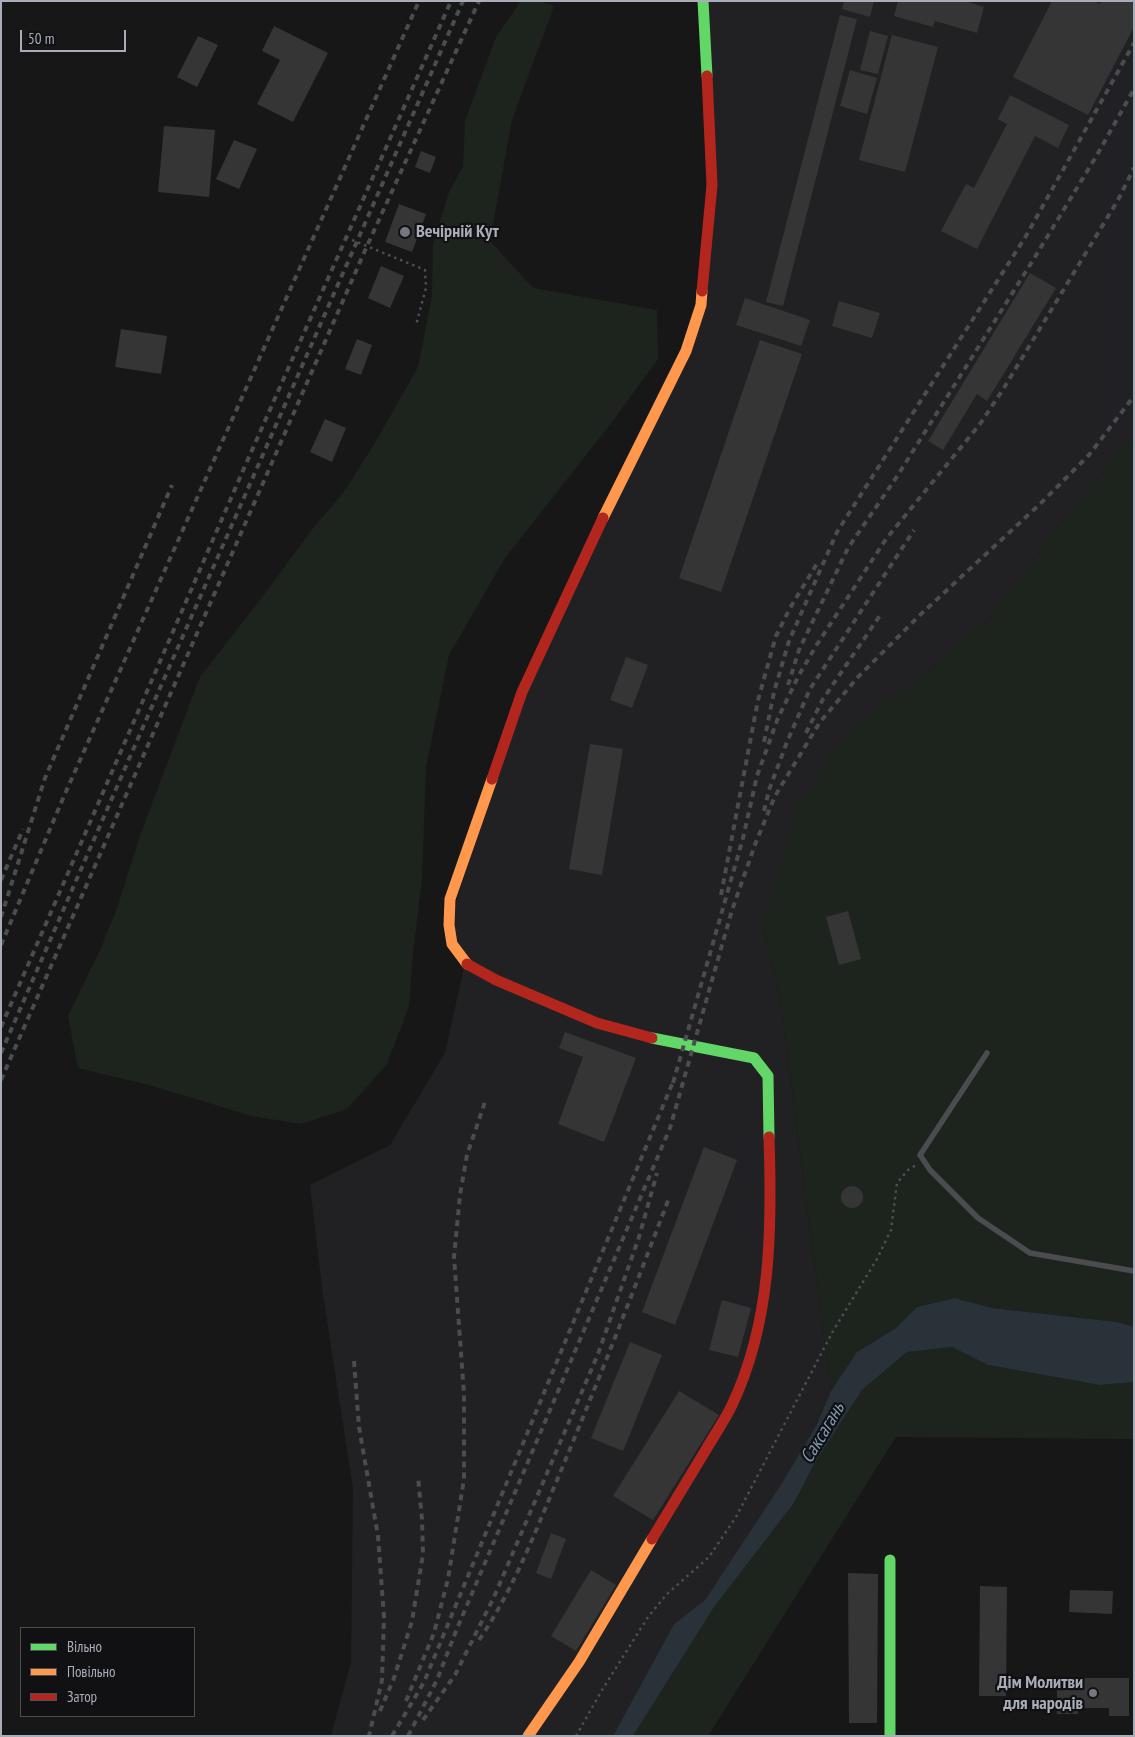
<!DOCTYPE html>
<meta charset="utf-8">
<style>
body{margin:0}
#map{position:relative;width:1135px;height:1737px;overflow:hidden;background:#171717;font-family:"PT Sans Narrow",sans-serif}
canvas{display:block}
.frame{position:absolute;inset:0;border:2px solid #a8adb8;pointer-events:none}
.legend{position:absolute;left:20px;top:1627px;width:175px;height:90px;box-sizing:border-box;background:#111113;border:1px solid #4d4f55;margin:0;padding:6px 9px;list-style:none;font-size:15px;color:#a8adb8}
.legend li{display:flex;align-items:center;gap:10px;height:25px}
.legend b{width:25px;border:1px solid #4d4f55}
.scale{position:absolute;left:20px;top:30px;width:106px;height:22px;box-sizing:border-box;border:2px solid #a8adb8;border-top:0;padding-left:6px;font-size:15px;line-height:18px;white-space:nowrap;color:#a8adb8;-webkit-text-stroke:4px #111113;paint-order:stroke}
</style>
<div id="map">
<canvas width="1135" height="1737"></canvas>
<div class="frame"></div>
<ul class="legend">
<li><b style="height:6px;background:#63d668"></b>Вільно</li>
<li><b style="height:6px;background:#ff974d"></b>Повільно</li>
<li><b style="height:6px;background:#b3261e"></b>Затор</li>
</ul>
<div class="scale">50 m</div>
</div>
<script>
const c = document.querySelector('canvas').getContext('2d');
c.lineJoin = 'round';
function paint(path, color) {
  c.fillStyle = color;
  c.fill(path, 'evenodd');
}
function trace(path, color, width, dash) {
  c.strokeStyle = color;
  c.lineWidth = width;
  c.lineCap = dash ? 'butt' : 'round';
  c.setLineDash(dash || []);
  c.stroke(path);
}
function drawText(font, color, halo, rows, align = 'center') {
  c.font = font + ' "PT Sans Narrow",sans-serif';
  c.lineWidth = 4.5;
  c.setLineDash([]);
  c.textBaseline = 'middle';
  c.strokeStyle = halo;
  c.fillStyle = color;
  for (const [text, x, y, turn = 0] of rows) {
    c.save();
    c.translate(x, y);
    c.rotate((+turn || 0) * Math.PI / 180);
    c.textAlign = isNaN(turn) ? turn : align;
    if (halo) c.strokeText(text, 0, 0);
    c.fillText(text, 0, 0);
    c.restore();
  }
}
const built = new Path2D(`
 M703 1H1134V434L1065 518 991 617 927 673 763 927 780 997 831 1391 816 1426 782 1483 705 1600 674 1624 613 1736H331L351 1662 353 1489 322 1288 310 1185 390 1145 445 1053 465 963 449 925 522 692 686 351 707 250Z`);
const green = new Path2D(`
 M521 1H540L554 6 512 120 490 241 533 288 657 310 658 359 609 426 505 558 449 655 426 767 422 879 413 953 409 1006 387 1064 347 1109 301 1124 252 1116 149 1085 78 1068 68 1016 99 952 116 911 141 833 200 677 260 600 314 527 343 493 375 443 418 367 432 296 433 244 449 192 463 167 465 121 496 37Z
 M1134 434V1327L1117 1322 992 1308 955 1298 917 1307 896 1328 857 1352 831 1391 780 997 763 927 797 808 848 731 927 673 991 617 1065 518Z
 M952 1347 988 1365 1100 1385 1134 1382V1439L896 1437 708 1736H633L714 1607 794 1503 814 1464 862 1390 907 1352Z`);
const water = new Path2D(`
 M955 1298 992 1308 1117 1322 1134 1327V1382L1100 1385 988 1365 952 1347 907 1352 862 1390 814 1464 794 1503 714 1607 633 1736H613L674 1624 705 1600 782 1483 816 1426 831 1391 857 1352 896 1328 917 1307Z`);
const building = new Path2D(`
 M844 1H874L870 17 842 9Z
 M898 1H965L984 7 977 33 935 21 933 27 894 16Z
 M1052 1H1094L1100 4 1102 1H1134V27L1088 115 1013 77Z
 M840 15 857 19 783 306 766 302Z
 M274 26 328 53 293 122 257 104 280 60 262 51Z
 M870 31 888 36 878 74 860 70Z
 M892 35 938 47 905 172 859 160Z
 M198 36 218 45 197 87 177 77Z
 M850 70 877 78 867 114 840 106Z
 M1010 95 1069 125 1058 148 1035 136 977 249 941 231 966 184 974 188 1007 124 998 119Z
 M164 126 215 130 209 197 158 192Z
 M234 140 257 149 239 189 216 179Z
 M421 151 436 157 430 173 415 167Z
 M399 204 426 214 412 252 385 242Z
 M381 266 404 276 390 308 368 298Z
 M1030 273 1056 288 987 401 977 394 943 450 928 441Z
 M745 298 810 320 801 346 736 325Z
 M839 301 880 313 872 338 832 326Z
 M121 329 167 336 161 374 115 367Z
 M357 339 372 345 361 375 345 369Z
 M760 340 802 354 721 592 679 578Z
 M325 419 346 428 332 462 310 452Z
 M626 657 648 665 632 708 610 700Z
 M590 744 623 749 602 875 569 869Z
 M848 911 861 959 839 965 826 917Z
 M565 1032 636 1058 604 1142 558 1124 583 1057 559 1048Z
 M704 1147 737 1160 675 1325 642 1312Z
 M841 1197a11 11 0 1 1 22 0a11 11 0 1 1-22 0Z
 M722 1300 751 1308 738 1357 709 1350Z
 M630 1342 662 1355 623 1451 591 1438Z
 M679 1391 719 1415 653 1520 613 1496Z
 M551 1533 566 1539 551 1579 536 1573Z
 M591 1570 616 1585 576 1651 551 1636Z
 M848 1573 878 1574 877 1723H849Z
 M980 1586 1007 1587 1006 1696H979Z
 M1070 1590 1113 1591 1112 1614 1069 1612Z
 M1057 1678H1129V1716H1109V1708H1078V1714H1057Z`);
const path = new Path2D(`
 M352 240 425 270 426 288 416 325
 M576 1736 602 1690 648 1617 667 1594 709 1557 736 1517 833 1331 877 1259 891 1230 897 1183 908 1170 916 1165`);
const lane = new Path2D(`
 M987 1053 920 1155 930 1170 978 1218 1030 1253 1134 1271`);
const fast = new Path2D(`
 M703 1 707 76
 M652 1038 754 1058 768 1076 769 1137
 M890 1560V1736`);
const slow = new Path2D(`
 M603 518 686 351 701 305 702 291
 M467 964 452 944 449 925 450 899 492 779
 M528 1736 579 1662 652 1539`);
const jam = new Path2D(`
 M702 291 712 185 707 76
 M492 779 522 692 603 518
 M467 964 496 980 597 1023 652 1038
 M652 1539C670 1509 689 1478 707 1448 715 1434 725 1420 732 1405 772 1321 772 1227 769 1137`);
const rail = new Path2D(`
 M788 685 799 650 848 548 896 478 1035 257 1097 155 1134 89
 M806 733 823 699 881 614
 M764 742 774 692 789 641 837 532 1026 236 1134 43
 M764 811 769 790 787 742 810 689 914 530
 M1 880 23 829
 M721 895 758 700 776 636 790 608 818 562
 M1 917 45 778 172 485
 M1 945 64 796 419 1
 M1 1027 245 466 451 1
 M1 1053 160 688 463 1
 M1 1080 367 246 479 1
 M673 1083 743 838 757 776 778 718 799 675 816 646 886 539 980 424 1002 391 1118 200 1134 168
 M354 1361 359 1427 378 1536 384 1617 382 1680 369 1736
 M479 1640C514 1589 536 1530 560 1473 598 1382 634 1290 669 1198
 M406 1701 434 1633 448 1579 464 1479V1394L454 1257 460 1195 467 1155 485 1102
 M380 1711 394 1678 412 1621 423 1554 422 1519 418 1477
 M423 1720 455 1675 494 1597 598 1354 639 1237 657 1173
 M392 1736 424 1682 675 1077
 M408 1736 437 1680 456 1631 670 1128 732 910 756 842 775 796 820 722 858 677 920 615 1039 505 1089 455 1134 396`);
const markers = [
 [405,232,6,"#757880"],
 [1093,1693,5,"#757880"]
];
const poiNames = [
 ["Вечірній Кут",416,232],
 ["Дім Молитви",1083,1683,"right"],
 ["для народів",1083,1704,"right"]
];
const waterNames = [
 ["Саксагань",823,1433,-59]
];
paint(built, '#212123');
paint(green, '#1d241e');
paint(water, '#2a3239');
paint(building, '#353536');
trace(path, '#4d4e52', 2.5, [2.5, 4]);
trace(lane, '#4b4c50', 5.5);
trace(fast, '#63d668', 11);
trace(slow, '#ff974d', 11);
trace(jam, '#b3261e', 11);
trace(rail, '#4b4c4f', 4, [6, 5]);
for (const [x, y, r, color] of markers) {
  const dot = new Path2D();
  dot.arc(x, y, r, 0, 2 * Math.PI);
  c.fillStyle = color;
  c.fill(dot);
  trace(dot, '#111113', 2);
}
drawText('bold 18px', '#a8adb8', '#111113', poiNames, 'left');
drawText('italic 19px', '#7f9bb3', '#111113', waterNames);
</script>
